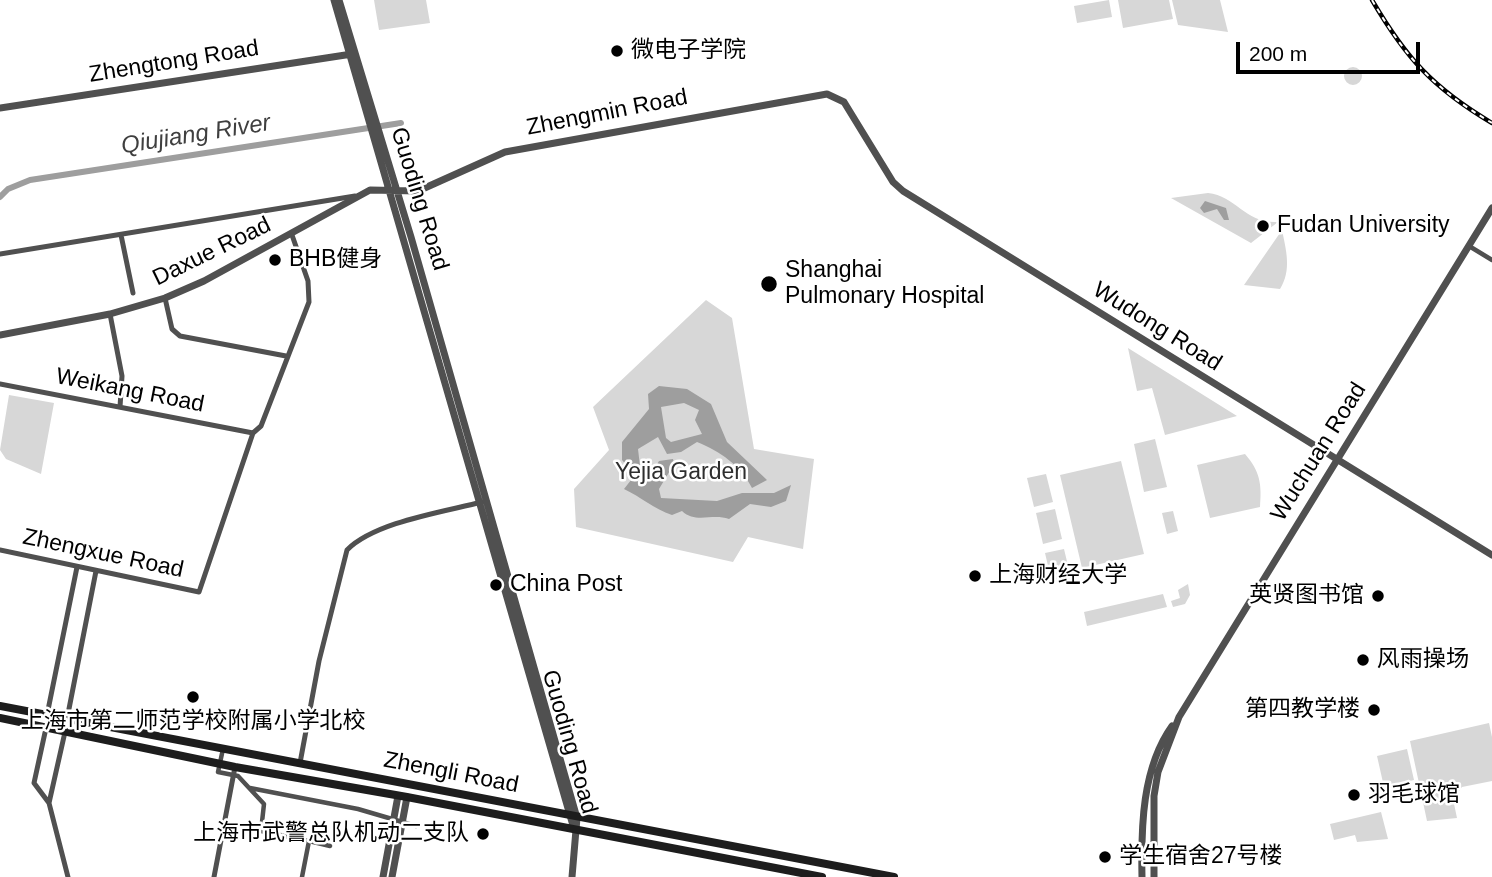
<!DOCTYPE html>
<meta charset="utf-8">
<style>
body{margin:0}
#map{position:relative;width:1492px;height:877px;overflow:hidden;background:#fff;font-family:Helvetica,sans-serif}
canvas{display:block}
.scale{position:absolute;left:1236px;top:42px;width:184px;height:32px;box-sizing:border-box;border:4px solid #000;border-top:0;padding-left:9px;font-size:21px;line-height:24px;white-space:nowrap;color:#000;-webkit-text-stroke:5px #fff;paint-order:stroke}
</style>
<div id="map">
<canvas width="1492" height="877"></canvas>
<div class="scale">200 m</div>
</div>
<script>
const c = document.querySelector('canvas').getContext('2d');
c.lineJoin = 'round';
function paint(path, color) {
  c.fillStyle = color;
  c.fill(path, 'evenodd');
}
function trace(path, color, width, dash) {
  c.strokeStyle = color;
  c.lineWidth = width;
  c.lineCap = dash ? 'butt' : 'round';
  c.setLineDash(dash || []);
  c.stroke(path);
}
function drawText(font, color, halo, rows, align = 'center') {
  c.font = font + ' Helvetica,"Noto Sans SC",sans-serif';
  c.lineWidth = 5;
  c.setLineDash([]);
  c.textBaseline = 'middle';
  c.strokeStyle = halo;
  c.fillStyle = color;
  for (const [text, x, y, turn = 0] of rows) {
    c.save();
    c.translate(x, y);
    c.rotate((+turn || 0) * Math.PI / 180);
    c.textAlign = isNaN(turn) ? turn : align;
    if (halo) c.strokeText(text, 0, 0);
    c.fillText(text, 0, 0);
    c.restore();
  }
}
const green = new Path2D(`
 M374 0H426L430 23 379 30Z
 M1109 0 1112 17 1077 23 1074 6Z
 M1118 0H1169L1173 19 1123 28Z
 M1172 0H1220L1228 32 1178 25Z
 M1344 76a9 9 0 1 1 18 0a9 9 0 1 1-18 0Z
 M1208 193C1236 196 1246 224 1278 222L1251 243 1171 198Z
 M1282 230C1286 250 1292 270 1280 289L1244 285Z
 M706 300 732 318 754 449 814 459 803 549 748 537 733 562 576 527 574 489 609 450 593 407Z
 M1128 348 1237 416 1165 435 1152 388 1137 391Z
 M9 395 54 403 41 474 6 459 0 450Z
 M1155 439 1167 487 1144 492 1134 444Z
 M1245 454C1260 471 1262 484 1260 507L1210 518 1197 465Z
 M1121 461 1144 554 1082 568 1060 475Z
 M1046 474 1053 502 1034 507 1027 478Z
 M1055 509 1062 539 1043 544 1036 513Z
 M1173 511 1178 531 1167 534 1162 513Z
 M1064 549 1071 578 1052 583 1045 553Z
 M1188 584 1190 595 1185 604 1173 607 1171 601 1180 598 1178 590Z
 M1163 594 1167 607 1087 626 1084 612Z
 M1489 723 1492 737V781L1462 787 1453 799 1457 818 1427 821 1410 741Z
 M1407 749 1414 780 1384 787 1377 756Z
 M1381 812 1388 839 1357 842 1355 835 1334 840 1330 824Z`);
const water = new Path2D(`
 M1205 201 1226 208 1229 220H1224L1217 209 1204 213 1200 208Z
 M659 386 687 389 711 404 727 442 767 480 752 488C741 466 720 451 697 442L681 452 667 454 658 437 638 449 640 466 649 478 659 461 673 459 674 464 659 489 661 498 717 501 742 493H774L791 485 786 501 771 507 750 504 729 519C712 513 696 524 682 511L672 515C654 509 641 497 624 489L635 475 622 460V442L649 409 648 394ZM684 403 699 410 695 420 702 434 671 442 666 438 661 407Z`);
const canal = new Path2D(`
 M0 197 8 189 30 180 401 123`);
const pedestrian = new Path2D(`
 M1469 246 1492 260
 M223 749 218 772 238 776 264 804 261 831 309 841 302 877
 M250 788 358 809 416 826
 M309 841 330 846`);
const minor = new Path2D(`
 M121 235 133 293
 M0 254 355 196
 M165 298 172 329 180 336 286 356
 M110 314 122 376 120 407
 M0 384 253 433
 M253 433 261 426 309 302 308 281 292 235
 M0 550 199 592 253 433
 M47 715 77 567
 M67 719 96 571
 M46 728 34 783 49 803 68 877
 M300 763 319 661 347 550C375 522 443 512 482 502
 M49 803 65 732
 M214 877 235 767`);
const tertiary = new Path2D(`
 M334 0 574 829
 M339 0 411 237 577 818 572 877
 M0 108 352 54
 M0 335 110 314 165 298 204 281 370 190 418 191 505 152 827 94 844 102 893 182 903 191 1492 555
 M383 877 398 796
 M392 877 407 797
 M1142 877C1141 827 1142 768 1172 726
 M1154 877V796L1158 772 1179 717 1492 208`);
const secondary = new Path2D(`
 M0 706 894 877
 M0 718 235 767 407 797 822 877`);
const rail = new Path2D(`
 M1372 0C1406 58 1433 88 1492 123`);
const markers = [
 [617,51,7,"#000"],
 [1263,226,7,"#000"],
 [275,260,7,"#000"],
 [769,284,9,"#000"],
 [975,576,7,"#000"],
 [496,585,7,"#000"],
 [1378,596,7,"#000"],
 [1363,660,7,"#000"],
 [193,697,7,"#000"],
 [1374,710,7,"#000"],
 [1354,795,7,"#000"],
 [483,834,7,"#000"],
 [1105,857,7,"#000"]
];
const poiNames = [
 ["微电子学院",631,51],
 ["Fudan University",1277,226],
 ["BHB健身",289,260],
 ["Shanghai",785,271],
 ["Pulmonary Hospital",785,297],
 ["上海财经大学",989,576],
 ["China Post",510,585],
 ["英贤图书馆",1364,596,"right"],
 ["风雨操场",1377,660],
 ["第四教学楼",1360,710,"right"],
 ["上海市第二师范学校附属小学北校",193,722,"center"],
 ["羽毛球馆",1368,795],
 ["上海市武警总队机动二支队",469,834,"right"],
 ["学生宿舍27号楼",1119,857]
];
const streetNames = [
 ["Zhengtong Road",174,62,-9],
 ["Zhengmin Road",607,113,-11],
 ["Guoding Road",419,199,73],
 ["Daxue Road",212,252,-26],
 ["Wudong Road",1157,327,32],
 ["Weikang Road",130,391,11],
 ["Wuchuan Road",1319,452,-58],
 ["Zhengxue Road",103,554,12],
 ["Guoding Road",569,742,74],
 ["Zhengli Road",451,773,11]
];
const parkNames = [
 ["Yejia Garden",681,473]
];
const waterNames = [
 ["Qiujiang River",196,135,-9]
];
paint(green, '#d7d7d7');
paint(water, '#9e9e9e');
trace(canal, '#9e9e9e', 6);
trace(pedestrian, '#505050', 4.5);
trace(minor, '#505050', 5);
trace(tertiary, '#505050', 7);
trace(secondary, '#1d1d1d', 8);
trace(rail, '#000', 4.5);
trace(rail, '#fff', 2, [5]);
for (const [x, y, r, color] of markers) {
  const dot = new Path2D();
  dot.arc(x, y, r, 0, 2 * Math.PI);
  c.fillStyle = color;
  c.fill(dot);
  trace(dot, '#fff', 2.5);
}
drawText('23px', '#000', '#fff', poiNames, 'left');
drawText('23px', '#000', '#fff', streetNames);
drawText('23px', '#2e2e2e', '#fff', parkNames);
drawText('italic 24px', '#3f3f3f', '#fff', waterNames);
</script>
